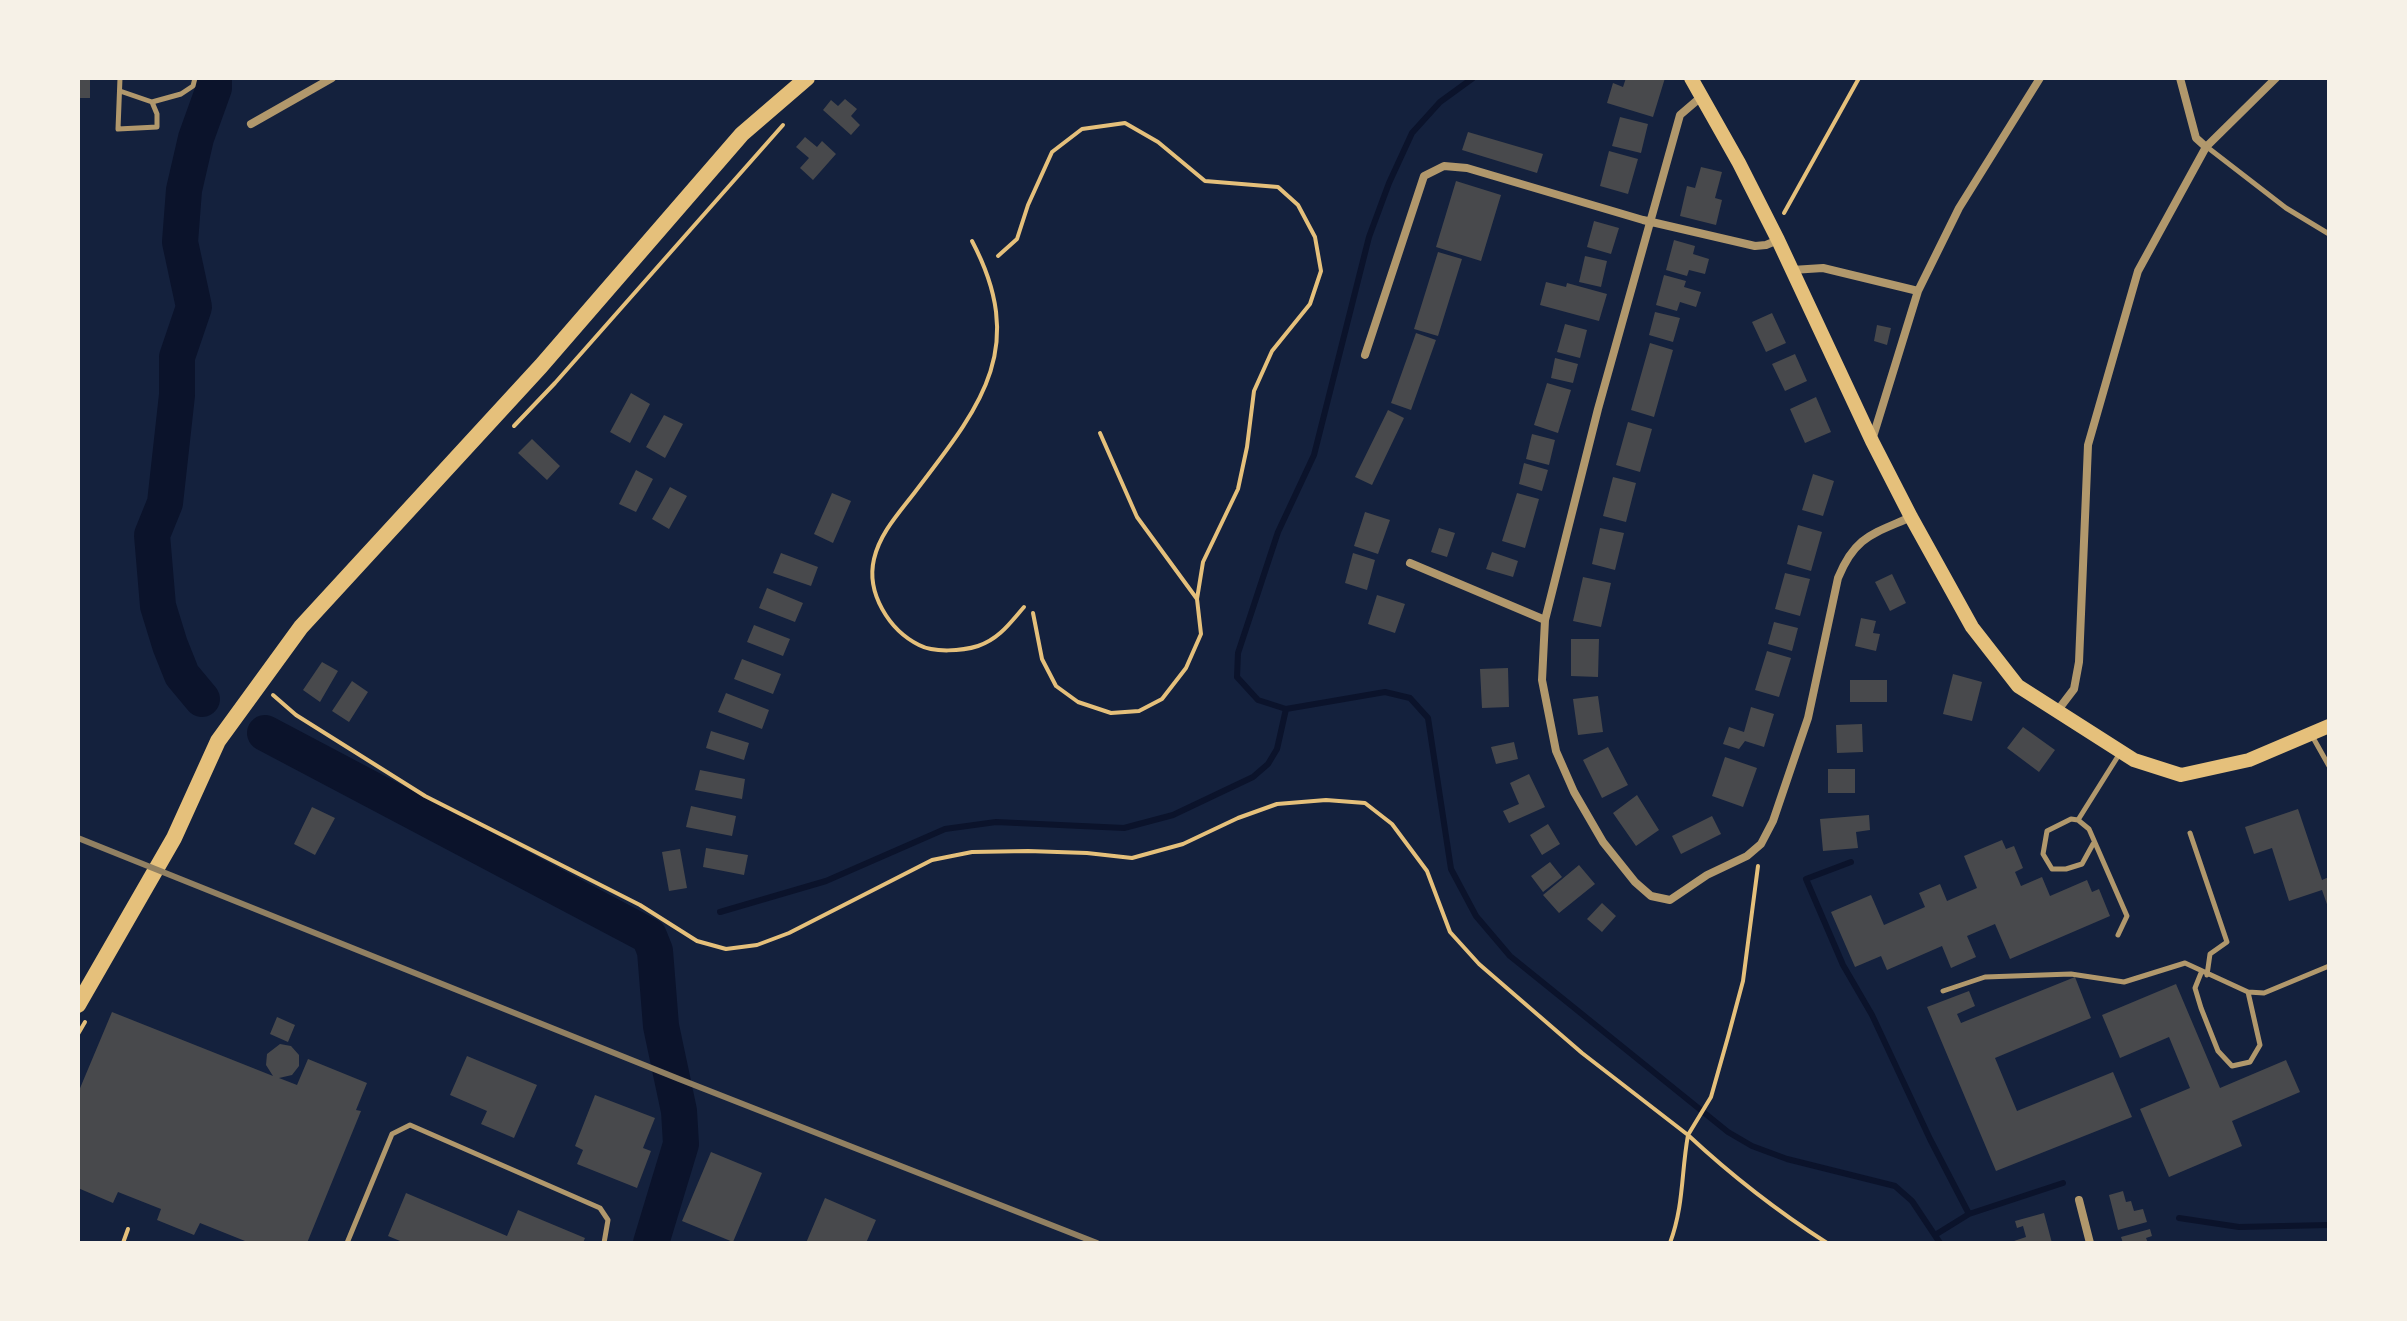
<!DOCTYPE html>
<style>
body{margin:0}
#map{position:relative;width:2407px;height:1321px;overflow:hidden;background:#14213d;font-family:Barlow,sans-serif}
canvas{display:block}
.frame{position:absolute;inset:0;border:80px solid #f6f1e7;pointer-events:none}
</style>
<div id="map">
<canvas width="2407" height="1321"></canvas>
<div class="frame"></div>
</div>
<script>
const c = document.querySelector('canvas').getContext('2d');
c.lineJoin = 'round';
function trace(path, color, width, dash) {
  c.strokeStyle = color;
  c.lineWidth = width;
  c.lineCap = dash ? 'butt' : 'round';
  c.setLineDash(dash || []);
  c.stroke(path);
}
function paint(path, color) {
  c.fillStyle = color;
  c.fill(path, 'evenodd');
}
const stream = new Path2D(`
 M1286 709 1258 700 1237 677 1238 653 1278 532 1314 455 1369 237 1389 183 1412 133 1440 102 1473 78
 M1851 862 1806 879 1843 965 1872 1015 1930 1139 1969 1214
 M720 912 826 881 945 829 996 822 1124 828 1173 815 1253 777 1268 764 1277 749 1286 709 1385 692 1410 698 1428 718 1451 869 1476 916 1510 956 1728 1132 1752 1146 1787 1159 1895 1186 1912 1201 1940 1243
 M2179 1218 2239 1227 2329 1225
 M1935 1235 1969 1214 2063 1183`);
const river = new Path2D(`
 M202 699 182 675 170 645 158 606 152 535 165 503 177 395V357L194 307 180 242 184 190 196 138 214 88V78
 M265 733 649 936 655 951 661 1026 679 1111 681 1144 651 1243`);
const building = new Path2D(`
 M78 78H90V98H78Z
 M1626 78H1665L1653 117 1607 103 1613 83 1623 87Z
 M845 99 857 109 851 116 860 125 851 135 823 110 831 100 838 106Z
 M1620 117 1648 124 1641 153 1612 146Z
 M1468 132 1543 154 1537 173 1462 150Z
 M805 137 817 147 822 141 836 154 813 180 800 168 809 158 796 147Z
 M1609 151 1638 159 1628 194 1600 186Z
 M1701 167 1722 172 1715 198 1722 200 1716 225 1680 216 1687 186 1695 188Z
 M1456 181 1501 195 1481 261 1436 247Z
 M1594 221 1619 228 1611 254 1587 247Z
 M1674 240 1695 246 1693 254 1709 259 1705 274 1689 270 1687 276 1666 270Z
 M1438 252 1462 259 1438 336 1414 329Z
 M1585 256 1607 261 1601 287 1579 282Z
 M1664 275 1686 281 1684 287 1701 292 1696 307 1680 302 1677 311 1656 305Z
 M1546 282 1566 287 1567 283 1607 294 1599 321 1540 305Z
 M1655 312 1680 318 1673 342 1649 335Z
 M1772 313 1786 343 1766 352 1752 322Z
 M1565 324 1587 330 1580 358 1557 352Z
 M1877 325 1891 328 1887 345 1874 341Z
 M1416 333 1436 340 1411 410 1391 403Z
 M1650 343 1673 350 1654 417 1631 410Z
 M1795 354 1807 381 1785 391 1772 364Z
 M1555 358 1578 364 1573 383 1551 378Z
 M1547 383 1571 390 1558 433 1534 425Z
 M631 393 650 404 630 443 610 432Z
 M1816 397 1831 432 1805 443 1790 409Z
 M1388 410 1404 418 1372 485 1355 477Z
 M664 415 683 424 665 458 646 447Z
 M1628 422 1652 429 1640 472 1616 465Z
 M1532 434 1555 440 1549 465 1526 459Z
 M532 439 560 466 547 480 518 453Z
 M1524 463 1548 470 1542 491 1519 484Z
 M636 470 653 479 636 512 619 504Z
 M1813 474 1834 481 1823 516 1802 510Z
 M1613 477 1636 483 1626 522 1603 516Z
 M670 487 687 496 669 529 652 519Z
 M832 493 851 501 833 543 814 534Z
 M1517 493 1539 499 1525 548 1502 541Z
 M1365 512 1390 520 1378 554 1354 546Z
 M1798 525 1822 532 1811 571 1787 564Z
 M1439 528 1455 533 1447 557 1431 552Z
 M1600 528 1624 533 1615 570 1592 564Z
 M1492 552 1518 561 1513 577 1486 569Z
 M781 553 818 567 811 586 773 573Z
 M1353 553 1375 560 1367 590 1345 583Z
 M1785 573 1810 579 1800 616 1775 609Z
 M1892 574 1906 603 1890 611 1875 582Z
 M1583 577 1611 583 1601 627 1573 621Z
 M767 588 803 603 795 622 759 608Z
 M1377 595 1405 604 1395 633 1368 624Z
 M1861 618 1876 621 1873 633 1880 634 1876 651 1855 646Z
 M1774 622 1798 628 1792 651 1768 644Z
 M754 625 790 639 783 656 747 642Z
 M1571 639H1599L1598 677 1571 676Z
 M1767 651 1791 658 1779 697 1755 690Z
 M742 659 781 674 773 694 734 679Z
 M322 662 338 671 320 702 303 690Z
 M1508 668 1509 707 1482 708 1480 669Z
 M1953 674 1982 682 1972 721 1943 714Z
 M1850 680H1887V702H1850Z
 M352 681 368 692 349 722 332 711Z
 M726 693 769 710 762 729 718 712Z
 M1598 696 1603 732 1578 735 1573 699Z
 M1751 707 1774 714 1764 747 1745 741 1739 749 1723 744 1729 727 1744 732Z
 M1862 724 1863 752 1837 753 1836 725Z
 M2023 727 2055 750 2039 772 2007 748Z
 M711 731 749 743 744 760 706 748Z
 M1514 742 1518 759 1496 764 1491 747Z
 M1608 747 1628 785 1602 798 1583 760Z
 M1725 757 1757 768 1743 807 1712 796Z
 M1828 769H1855V793H1828Z
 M700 770 745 779 742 799 695 790Z
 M1529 774 1545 807 1509 823 1503 811 1519 804 1510 783Z
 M1637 795 1659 830 1636 846 1613 813Z
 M691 806 736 816 732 836 686 827Z
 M312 807 335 818 315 855 294 844Z
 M2298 809 2322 880 2329 877V910L2322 890 2289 901 2272 848 2254 854 2245 827Z
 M1869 815 1870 830 1856 832 1858 848 1823 851 1820 819Z
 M1712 816 1721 834 1681 854 1672 836Z
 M1548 824 1560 844 1542 855 1530 835Z
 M2002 840 2006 849 2014 846 2023 868 2015 872 2021 886 2042 877 2050 896 2087 880 2092 892 2099 889 2110 916 2010 959 1995 924 1967 936 1976 957 1951 968 1942 946 1887 970 1881 956 1855 967 1831 912 1871 895 1884 925 1925 907 1919 893 1940 884 1947 901 1977 888 1964 856Z
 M706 848 748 855 744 875 703 867Z
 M680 849 687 888 669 891 662 852Z
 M1550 862 1562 877 1543 892 1531 876Z
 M1579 865 1595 884 1559 913 1543 895Z
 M1602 903 1616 916 1602 932 1587 919Z
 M2075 977 2091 1018 1995 1058 2017 1111 2113 1072 2132 1117 1996 1171 1927 1007 1969 991 1975 1006 1957 1014 1961 1023Z
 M2176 984 2220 1088 2286 1060 2300 1092 2232 1121 2242 1146 2169 1177 2140 1109 2190 1088 2169 1037 2120 1058 2102 1015Z
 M112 1012 273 1076 266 1065 267 1054 280 1044 291 1046 299 1055V1066L292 1075 279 1078 297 1085 308 1059 367 1083 356 1110 361 1111 307 1243H250L200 1223 194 1235 157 1220 161 1209 118 1192 113 1203 78 1188V1093Z
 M277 1017 295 1025 288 1042 270 1034Z
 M467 1056 537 1085 514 1138 481 1124 487 1111 450 1095Z
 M595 1095 655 1118 643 1148 651 1151 637 1188 577 1164 583 1150 575 1146Z
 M711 1152 762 1173 733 1242 682 1221Z
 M2123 1191 2126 1202 2131 1201 2134 1211 2143 1209 2147 1222 2118 1230 2109 1195Z
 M406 1193 507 1236 518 1210 585 1238 583 1243H405L388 1236Z
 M825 1198 876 1220 866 1243H806Z
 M2044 1213 2052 1243H2008L2026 1237 2023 1226 2017 1228 2015 1221Z
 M2150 1229 2152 1236 2146 1238 2148 1243H2123L2121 1237Z`);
const path = new Path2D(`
 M1784 213 1859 78
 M972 241C1029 349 980 407 915 492 899 513 880 533 874 559 866 593 889 630 919 645 934 653 962 651 978 646 999 639 1010 623 1024 607
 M998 256 1017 239 1028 205 1052 152 1082 129 1125 123 1158 142 1205 181 1278 187 1298 205 1315 237 1321 271 1310 304 1272 351 1254 391 1247 447 1238 489 1203 562 1197 599 1201 634 1186 668 1162 699 1139 711 1111 713 1078 702 1056 686 1042 659 1033 613
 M514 426 555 383 783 125
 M1100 433 1137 517 1197 599
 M273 695 296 715 425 796 640 905 697 941 726 949 757 945 789 933 932 860 972 852 1028 851 1087 853 1132 858 1183 844 1238 818 1277 804 1326 800 1365 803 1392 824 1427 871 1450 932 1479 964 1582 1053 1688 1135C1681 1174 1684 1205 1670 1243
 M1758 866 1743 981 1728 1037 1711 1097 1688 1135C1732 1176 1777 1211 1827 1243
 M78 1034 85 1022
 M123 1243 128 1229`);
const service = new Path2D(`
 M120 78 118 129 157 127V114L152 102 120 91
 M152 102 181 94 193 86 195 78
 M2207 147 2286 208 2329 234
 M2311 734 2329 766
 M2078 820 2071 819 2047 831 2043 854 2052 869H2066L2082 864 2093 844
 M2190 833 2227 942 2210 954 2207 975
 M2118 935 2127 916 2089 829 2078 820 2120 753
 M2201 973 2195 988 2201 1008 2218 1051 2232 1066 2250 1062 2260 1045 2248 992
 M1943 991 1985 977 2071 974 2124 982 2185 963 2248 992 2264 993 2329 966
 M347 1243 392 1134 410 1125 600 1208 608 1220 604 1243`);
const minor = new Path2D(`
 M2180 78 2196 138 2206 147
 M1701 97 1680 115 1598 409 1545 620 1542 680 1556 751 1574 792 1603 842 1635 882 1651 896 1670 900 1707 875 1747 856 1761 844 1773 821 1808 718 1838 578C1855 536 1873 534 1911 517
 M251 124 332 78
 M1792 270 1823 268 1918 291
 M1365 355 1424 176 1444 166 1467 168 1643 220 1755 246 1766 245 1778 240
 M1872 440 1918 291 1959 208 2040 78
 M1410 563 1545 620
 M2058 710 2074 689 2079 662 2088 445 2138 271 2206 147 2276 78
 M2079 1200 2090 1243`);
const secondary = new Path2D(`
 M1691 78 1739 163 1778 240 1872 441 1911 517 1972 627 2018 686 2134 760 2181 775 2249 760 2329 726`);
const primary = new Path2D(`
 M78 1005 174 838 218 741 301 627 541 366 742 134 807 78`);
const rail = new Path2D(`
 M78 838 679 1079 1097 1243`);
trace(stream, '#0b132b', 6);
trace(river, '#0b132b', 36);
paint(building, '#48494c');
trace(path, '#e5c07b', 4);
trace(service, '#b1986c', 5);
trace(minor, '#b1986c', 8);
trace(secondary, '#e5c07b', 14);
trace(primary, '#e5c07b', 16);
trace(rail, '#918062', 6);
</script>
